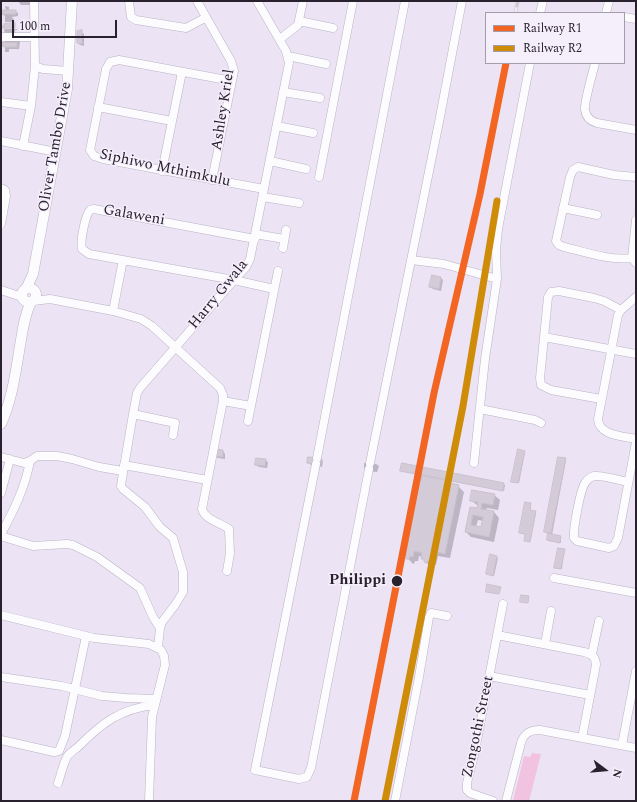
<!DOCTYPE html>
<style>
body{margin:0}
#map{position:relative;width:637px;height:802px;overflow:hidden;background:#ece3f5;font-family:Spectral,serif}
canvas{display:block}
.frame{position:absolute;inset:0;border:2px solid #29222e;pointer-events:none}
.legend{position:absolute;left:485px;top:12px;width:140px;height:52px;box-sizing:border-box;background:#f5eefb;border:1px solid #a39ca9;margin:0;padding:5px 7px;list-style:none;font-size:12px;color:#29222e}
.legend li{display:flex;align-items:center;gap:8px;height:20px}
.legend b{width:20px;border:1px solid #a39ca9}
.north{position:absolute;left:585px;top:750px;width:40px;height:40px;-webkit-text-stroke:3px #f5eefb;paint-order:stroke;rotate:106deg;font-size:11px;font-weight:700;line-height:16px;text-align:center;color:#29222e}
.north::after{content:'';display:block;margin:auto;width:14px;height:18px;background:#29222e;clip-path:polygon(50% 0,100% 100%,50% 72%,0 100%)}
.scale{position:absolute;left:12px;top:20px;width:105px;height:18px;box-sizing:border-box;border:2px solid #29222e;border-top:0;padding-left:5px;font-size:12px;line-height:14px;white-space:nowrap;color:#29222e;-webkit-text-stroke:3px #f5eefb;paint-order:stroke}
</style>
<div id="map">
<canvas width="637" height="802"></canvas>
<div class="frame"></div>
<ul class="legend">
<li><b style="height:5px;background:#f26522"></b>Railway R1</li>
<li><b style="height:5px;background:#ce8c09"></b>Railway R2</li>
</ul>
<div class="north">N</div>
<div class="scale">100 m</div>
</div>
<script>
const c = document.querySelector('canvas').getContext('2d');
c.lineJoin = 'round';
function paint(path, color) {
  c.fillStyle = color;
  c.fill(path, 'evenodd');
}
function trace(path, color, width, dash) {
  c.strokeStyle = color;
  c.lineWidth = width;
  c.lineCap = dash ? 'butt' : 'round';
  c.setLineDash(dash || []);
  c.stroke(path);
}
function drawText(font, color, halo, rows, align = 'center') {
  c.font = font + ' Spectral,serif';
  c.lineWidth = 3;
  c.setLineDash([]);
  c.textBaseline = 'middle';
  c.strokeStyle = halo;
  c.fillStyle = color;
  for (const [text, x, y, turn = 0] of rows) {
    c.save();
    c.translate(x, y);
    c.rotate((+turn || 0) * Math.PI / 180);
    c.textAlign = isNaN(turn) ? turn : align;
    if (halo) c.strokeText(text, 0, 0);
    c.fillText(text, 0, 0);
    c.restore();
  }
}
const green = new Path2D(`
 M532 753 541 754 529 801H513L524 756 530 757Z`);
const shadow = new Path2D(`
 M18 1H31V5H21Z
 M5 6 9 7V11H15L18 13V16L12 17 14 20V22H5V16L2 14 6 11Z
 M4 29H17V30H15V33L13 34H5Z
 M81 32 84 34V46L80 45 78 43Z
 M5 40 20 41 19 49H9V52H5V47L3 45V42H5Z
 M441 278 443 280 441 291 433 289 430 287Z
 M223 451 225 454V459L218 458 215 456Z
 M524 451 525 452 519 483 513 482Z
 M257 459 266 460 268 463 267 468 259 467 256 465Z
 M321 459 323 461 322 467 311 465 308 463Z
 M565 459 566 460 552 535 561 536V543L548 541 549 533 545 532Z
 M364 463 376 464 379 466 377 472 366 471 364 468Z
 M403 464 505 485 504 491 445 480 449 484 458 486 464 492 450 558 438 556 436 565 433 564 432 567 425 562 423 557 419 556 418 561H415L414 564 412 563 404 554 423 475Z
 M494 495 500 500 498 510 487 508 486 511 494 512 499 518 494 542 471 537 466 532 471 508 477 509 478 506 471 500ZM478 520 484 521 482 528 476 527Z
 M531 504 530 511 536 513 530 542 525 540 526 535 520 533Z
 M564 550 562 569 556 568Z
 M491 555 498 558 494 576 487 574Z`);
const building = new Path2D(`
 M1 10H16V14H1Z
 M15 23V28H1V26H4V24Z
 M82 30V44L77 43V31Z
 M17 43V47H4V46H2V43Z
 M432 275 441 277 439 289 429 287Z
 M215 449 223 450V457L214 456Z
 M518 449 525 451 518 483 511 482Z
 M308 457 322 458 320 465 307 463Z
 M558 457 566 458 551 533 544 532Z
 M256 458 266 459 265 466 255 465Z
 M402 463 504 483 503 491 400 471Z
 M422 475 447 480 446 482 459 485 445 554 433 551 431 560H428L427 563 424 562V559H421L422 553 414 551 413 557 410 556 409 559H406V555H403L418 479 421 480Z
 M472 490 495 494 493 505 482 503 481 509 494 511 489 537 465 532 470 507 477 508 478 502 470 501ZM473 515 483 517 481 527 471 525Z
 M525 502 531 503 530 510 536 511 530 542 524 541 525 534 519 533Z
 M548 533 561 536 560 543 547 540Z
 M558 548 565 549 561 569 554 568Z
 M490 554 497 556 493 576 486 574Z
 M487 584 501 587 499 594 486 592Z
 M521 595 529 596 528 603 520 602Z`);
const minor = new Path2D(`
 M34 1 35 66 43 69 68 71
 M129 1 131 17 136 20 186 28 205 18
 M197 1 231 61 234 71 212 180
 M540 13 543 1
 M606 13 609 1
 M624 17 636 19
 M299 21 333 28
 M1 37H34
 M280 39 298 25 303 1
 M288 56 326 64
 M595 63C593 73 584 101 585 110 586 117 590 121 597 123L636 130
 M232 81 119 60 110 62 106 69 90 150 94 156 103 159 264 189
 M283 92 320 98
 M1 102 31 106 35 66
 M98 107 172 121
 M277 126 313 133
 M1 141 56 152
 M23 146 31 106
 M270 161 306 169
 M162 171 182 72
 M319 177 353 1
 M1 188 5 190 6 196 1 224
 M263 197 299 203
 M563 208 597 215
 M636 220 632 258 636 263
 M255 234 284 239
 M255 239 94 209 90 210C85 216 80 241 82 249L89 254 234 280 274 289
 M283 248 286 230
 M632 258C610 261 585 252 564 247L559 245 556 241 570 177 573 170 578 167 614 175 636 177
 M411 260 444 264 497 279
 M1 290 22 297
 M636 297 621 310 618 315 598 419C599 436 623 436 636 439
 M33 301 50 299 113 311 141 319 152 326 220 388 223 395V401L202 509C205 520 221 523 229 529L230 553 227 571
 M113 311 123 260
 M544 337 636 354
 M601 399 551 390 541 385 540 378 548 297 551 292 559 291 594 298 604 301 621 310
 M223 401 251 406
 M480 409 535 420 541 423
 M133 414 175 423 173 435
 M248 421 278 271
 M1 457 24 463 30 461 37 456H57L72 459 99 467 123 471
 M317 458 405 1
 M370 463 440 117 462 1
 M474 463 485 359 497 279 496 250 498 229 530 63
 M316 464 255 770 299 779 307 777 311 768 369 469
 M124 465 207 480
 M628 482C619 480 603 475 594 476 590 477 587 480 585 483 580 491 573 529 574 538L577 541 609 548 614 546 618 538 636 442
 M1 493 10 459
 M1 534C14 510 25 488 30 461
 M1 536 33 546 67 544 73 545 97 557 140 588 153 617 160 628
 M554 578 636 593
 M1 615 94 638 149 644 161 650 164 656 165 665 152 717 149 801
 M497 635 584 652C592 654 596 657 596 665L582 738
 M545 644 551 611
 M158 647 160 628 162 622 175 605 183 592V572L173 538 160 527 145 507 123 489 121 486 122 479 133 414 137 393 140 388 234 280 246 267 250 259 289 63 286 51 257 1
 M592 654 599 621
 M489 676 590 695
 M1 677 62 686 102 696 126 698 156 699
 M1 740 54 752 59 751 65 736 86 636
 M622 745 636 671
 M58 783C61 775 63 764 67 757 70 752 75 750 79 746 102 723 120 709 154 705
 M395 801 419 677 429 617 431 613 447 616
 M493 801 470 793 467 790V783L475 751 503 604
 M506 801 521 743C524 733 530 730 540 730L636 748`);
const tertiary = new Path2D(`
 M22 295a7 7 0 1 1 14 0a7 7 0 1 1-14 0Z
 M26 289 33 274 67 89 72 1
 M1 424C13 398 16 368 21 340 23 327 25 314 31 302`);
const rail = new Path2D(`
 M515 13 518 1
 M354 801 434 393 480 194 506 63`);
const rail1 = new Path2D(`
 M354 801 434 393 480 194 506 63`);
const rail2 = new Path2D(`
 M385 801 463 406 497 201`);
const markers = [
 [397,581,6,"#29222e"]
];
const streetNames = [
 ["Ashley Kriel",224,110,-81],
 ["Oliver Tambo Drive",56,147,-80],
 ["Siphiwo Mthimkulu",165,169,12],
 ["Galaweni",134,216,10],
 ["Harry Gwala",219,295,-51],
 ["Zongothi Street",479,727,-78]
];
const stopNames = [
 ["Philippi",386,581]
];
paint(green, '#f2c3e0');
paint(shadow, '#0003');
paint(building, '#d4cbd8');
trace(building, '#cac1cd', 1);
trace(minor, '#bab3c1', 9);
trace(tertiary, '#bab3c1', 11);
trace(minor, '#fcfbfe', 8);
trace(tertiary, '#fcfbfe', 10);
trace(rail, '#ceccd0', 3.5);
trace(rail, '#f5eefb', 2, [6]);
trace(rail1, '#f26522', 7);
trace(rail2, '#ce8c09', 7);
for (const [x, y, r, color] of markers) {
  const dot = new Path2D();
  dot.arc(x, y, r, 0, 2 * Math.PI);
  c.fillStyle = color;
  c.fill(dot);
  trace(dot, '#f5eefb', 1.5);
}
drawText('15px', '#29222e', '#f5eefb', streetNames);
drawText('bold 15px', '#29222e', '#f5eefb', stopNames, 'right');
</script>
